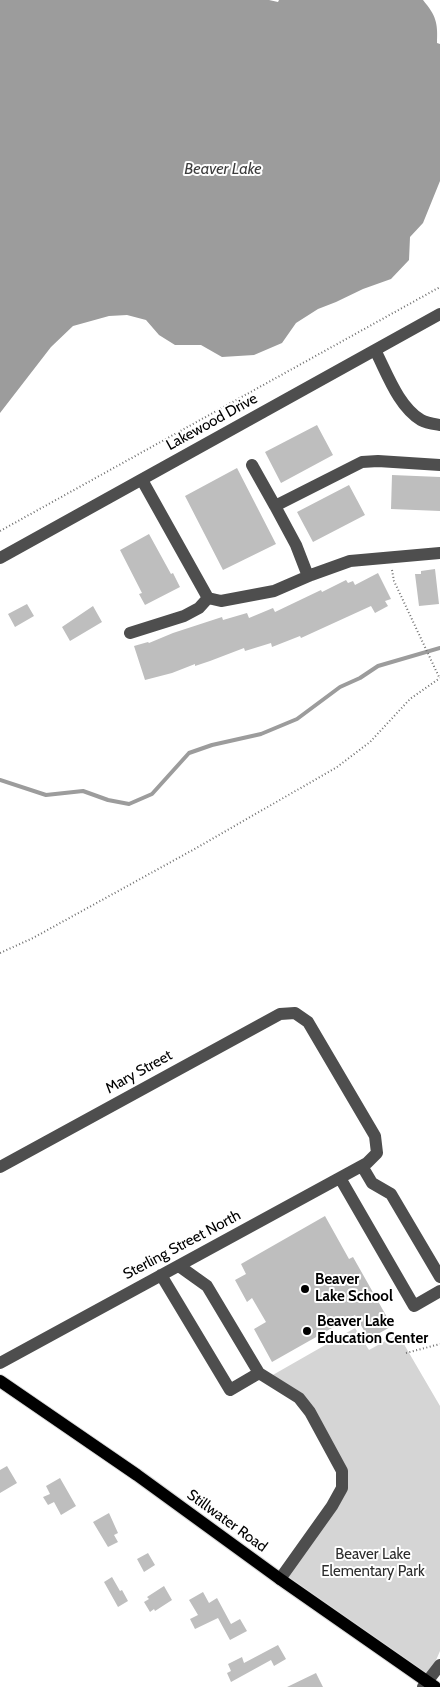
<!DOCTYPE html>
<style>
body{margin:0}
canvas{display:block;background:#fff}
</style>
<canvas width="440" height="1687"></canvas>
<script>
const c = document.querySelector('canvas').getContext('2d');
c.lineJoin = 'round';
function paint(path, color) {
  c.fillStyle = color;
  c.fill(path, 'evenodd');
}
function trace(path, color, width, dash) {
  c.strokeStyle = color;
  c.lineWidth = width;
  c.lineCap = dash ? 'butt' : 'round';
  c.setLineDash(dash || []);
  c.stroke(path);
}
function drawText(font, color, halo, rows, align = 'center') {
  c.font = font + ' Cabin,sans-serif';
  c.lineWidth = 4;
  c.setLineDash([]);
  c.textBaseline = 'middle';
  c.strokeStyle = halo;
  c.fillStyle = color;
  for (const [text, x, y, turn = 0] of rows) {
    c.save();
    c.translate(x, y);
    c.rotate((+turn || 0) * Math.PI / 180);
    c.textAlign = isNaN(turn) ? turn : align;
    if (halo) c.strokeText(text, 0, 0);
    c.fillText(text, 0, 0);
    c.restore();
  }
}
const green = new Path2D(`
 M355 1328 369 1350 398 1334 440 1406V1651L427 1681 280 1579 332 1506 342 1472 310 1412 264 1380Z`);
const water = new Path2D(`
 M0 0H269L278 2 279 0H423C436 16 438 22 437 43L440 44V181L423 223 410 237 409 260 391 279 363 289 336 302 318 309 296 323 282 343 254 355 222 357 201 345H175L159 335 146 320 127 315 109 316 73 326 51 347 0 413Z`);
const stream = new Path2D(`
 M0 780 46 795 83 791 108 800 129 804 152 794 189 753 212 745 261 734 297 719 340 687 360 678 378 666 440 648`);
const building = new Path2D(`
 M317 425 333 455 281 483 265 452Z
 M237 468 276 544 223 570 185 496Z
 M392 475 440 477V511L391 509Z
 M349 485 365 515 313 542 297 512Z
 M149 534 171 574 173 573 180 587 145 605 139 594 142 593 120 550Z
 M435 569 439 604 419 606 415 574H421V571Z
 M378 573 391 599 385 601 388 606 375 613 371 606 301 638 300 636 272 647 271 643 245 651 244 648 210 661 195 666V664L172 673 145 680 134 646 148 642 149 643 173 633 222 617 223 620 247 613 249 618 273 608 275 612 321 590 322 592 346 580 348 583 353 581 355 585Z
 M27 604 34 616 15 627 8 614Z
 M93 606 102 622 70 641 62 627Z
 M325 1216 349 1259 353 1257 392 1326 369 1339 355 1315 272 1362 254 1329 266 1322 252 1298 247 1302 235 1280 246 1274 241 1264Z
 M7 1466 17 1483 0 1493V1470Z
 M60 1478 76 1506 61 1515 54 1502 48 1505 43 1497 50 1494 46 1486Z
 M109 1513 118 1533 114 1535 118 1542 108 1547 93 1522Z
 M148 1553 155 1565 144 1572 137 1559Z
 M112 1577 120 1591 122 1590 128 1601 118 1607 104 1582Z
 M164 1586 172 1600 155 1611 154 1609 150 1612 144 1602 149 1599 147 1597Z
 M203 1592 209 1603 217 1598 231 1624 240 1619 247 1631 230 1640 218 1618 195 1629 190 1619 198 1615 189 1600Z
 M278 1645 286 1659 274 1666 271 1660 231 1682 227 1673 231 1671 228 1664 242 1657 244 1663Z
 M316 1673 323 1687H287Z`);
const path = new Path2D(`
 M0 531 440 287
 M392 570 394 581 439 677
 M0 953 33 938 200 846 337 767 370 742 410 699 440 678
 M406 1353 440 1344`);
const minor = new Path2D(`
 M375 350C387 373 398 406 421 420 426 423 434 424 440 425
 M252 465 275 506
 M142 480 208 598 221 601 274 591 311 575 350 561 440 553
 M0 558 440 314
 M308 576 296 545 275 506 362 462 378 461 440 465
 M130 633 184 616 199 608 208 598
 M362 1166 372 1183 391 1194 440 1277
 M0 1167 280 1014 295 1013 308 1022 375 1136 377 1153 367 1163 0 1363
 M340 1178 414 1306 440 1291
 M161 1275 230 1390 259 1373 207 1286 179 1266
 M259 1373 299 1398 310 1412 342 1471V1488L332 1506 280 1579
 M423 1687 440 1665`);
const major = new Path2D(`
 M0 1381 137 1475 280 1579 435 1687`);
const markers = [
 [305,1289,5,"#000"],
 [307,1331,5,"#000"]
];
const streetNames = [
 ["Lakewood Drive",212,422,-29],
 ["Mary Street",139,1072,-29],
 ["Sterling Street North",182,1245,-28],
 ["Stillwater Road",227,1521,36]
];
const poiNames = [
 ["Beaver",315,1280],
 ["Lake School",315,1297],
 ["Beaver Lake",317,1322],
 ["Education Center",317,1339]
];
const parkNames = [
 ["Beaver Lake",373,1555],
 ["Elementary Park",373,1572]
];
const waterNames = [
 ["Beaver Lake",223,169]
];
paint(green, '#d5d5d5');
paint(water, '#9c9c9c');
trace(stream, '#9c9c9c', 4);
paint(building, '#bebebe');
trace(major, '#dbdbdb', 14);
trace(path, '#707070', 2, [1, 2.5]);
trace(minor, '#4e4e4e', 12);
trace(major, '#000', 12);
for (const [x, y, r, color] of markers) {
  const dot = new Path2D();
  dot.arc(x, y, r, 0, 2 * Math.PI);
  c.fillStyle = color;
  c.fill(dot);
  trace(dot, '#fff', 2);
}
drawText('15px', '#000', '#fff', streetNames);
drawText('bold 15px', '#000', '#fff', poiNames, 'left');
drawText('15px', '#2c2c2c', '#fff', parkNames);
drawText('italic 16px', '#3d3d3d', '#fff', waterNames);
</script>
